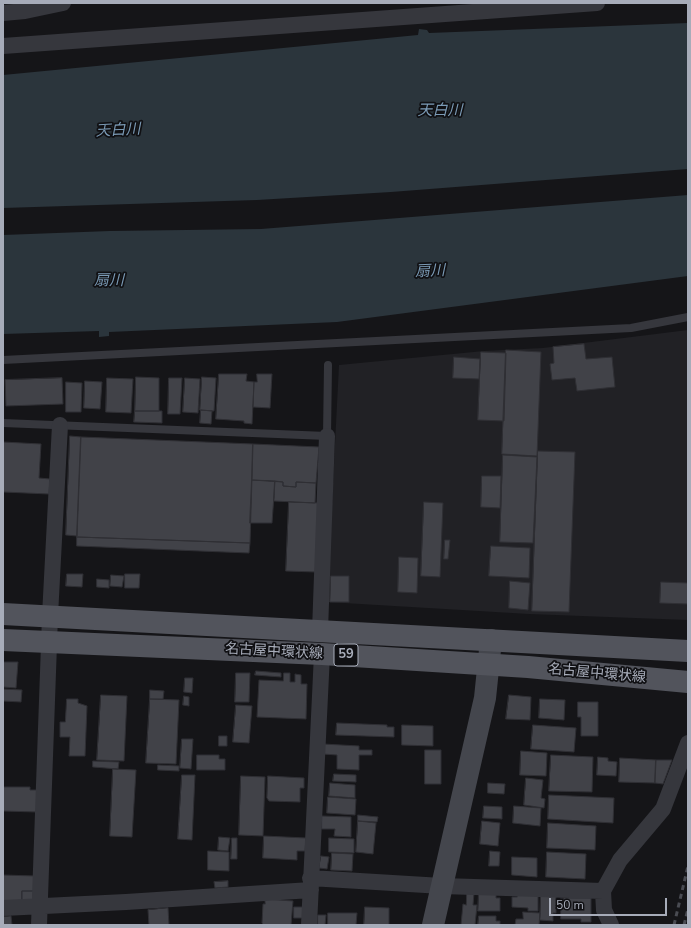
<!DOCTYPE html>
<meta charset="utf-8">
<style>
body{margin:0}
#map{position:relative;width:691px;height:928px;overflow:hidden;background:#151518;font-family:"Nunito Sans",sans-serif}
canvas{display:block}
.frame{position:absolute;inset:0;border:4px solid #a7acb9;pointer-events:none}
.scale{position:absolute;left:549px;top:898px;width:118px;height:18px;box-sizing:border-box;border:2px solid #a7acb9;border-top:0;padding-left:5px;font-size:12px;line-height:14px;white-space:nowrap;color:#a7acb9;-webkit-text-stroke:3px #101013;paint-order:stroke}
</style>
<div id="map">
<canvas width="691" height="928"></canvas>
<div class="frame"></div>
<div class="scale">50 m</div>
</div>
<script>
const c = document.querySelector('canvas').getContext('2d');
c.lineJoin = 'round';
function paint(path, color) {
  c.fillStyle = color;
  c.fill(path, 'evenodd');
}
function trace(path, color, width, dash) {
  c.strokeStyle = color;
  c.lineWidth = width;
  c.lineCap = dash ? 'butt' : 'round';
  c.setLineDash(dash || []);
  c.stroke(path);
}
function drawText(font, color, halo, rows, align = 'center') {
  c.font = font + ' "Nunito Sans","Noto Sans JP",sans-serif';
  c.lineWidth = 3.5;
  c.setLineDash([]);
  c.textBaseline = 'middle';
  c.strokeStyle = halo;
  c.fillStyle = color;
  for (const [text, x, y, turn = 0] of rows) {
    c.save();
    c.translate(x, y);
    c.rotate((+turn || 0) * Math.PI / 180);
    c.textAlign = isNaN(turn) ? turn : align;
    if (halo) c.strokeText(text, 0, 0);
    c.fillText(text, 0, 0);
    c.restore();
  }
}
const built = new Path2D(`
 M688 330V620L529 614 327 602 339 365 484 351 543 348Z`);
const water = new Path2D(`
 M688 23V169L391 192 257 200 3 208V75L418 35 419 29 427 30 429 33Z
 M688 195V276L337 322 109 332V336L99 337V331L3 334V235L110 231 261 229Z`);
const building = new Path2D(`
 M584 344 586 359 612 357 615 387 577 391 575 378 552 380 550 364 554 363 553 347Z
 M506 350 541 352 537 456 502 454Z
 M481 352 506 353 504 421 478 420Z
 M454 357 480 359 479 379 453 378Z
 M219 374H247L246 381 254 382 252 424 244 423V421L216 419Z
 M257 374H272L270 408 253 407 254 382H257Z
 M136 377 159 378V411H135Z
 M202 377 216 378 214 411 200 410Z
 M62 378 63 404 6 406 5 380Z
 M107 378 133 379 131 413 106 412Z
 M169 378H182L180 414H168Z
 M185 378 200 379 198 413 183 412Z
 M85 381 102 382 100 409 84 408Z
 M66 382 82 383 81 412H66Z
 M201 410 212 411 211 424 200 423Z
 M135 411H162V423L134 422Z
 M70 436 81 437 77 536 66 535Z
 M81 437 253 444 250 543 77 537Z
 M3 442 41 444 39 478 50 479 49 494 3 492Z
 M253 444 319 447 316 483 296 482V487L283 486V482L252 480Z
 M538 451 575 452 569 612 532 611Z
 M503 455 537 457 533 543 500 542Z
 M482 476H501L500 508 481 507Z
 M252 480 275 481 272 523H250Z
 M275 481 283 482V486L296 487V482L316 483 315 503 274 501Z
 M289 502 319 503 316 572 286 571Z
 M424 502 443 503 440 577 421 576Z
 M77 537 250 543 249 553 77 546Z
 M445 540H450L448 559H444Z
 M491 546 530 548 529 578 489 576Z
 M399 557 418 558 417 593 398 592Z
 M67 574H83L82 587 66 586Z
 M125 574H140L139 588H125Z
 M111 575 124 576 122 587 110 586Z
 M331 576H349V602H330Z
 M97 579 109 580V588L97 587Z
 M510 581 530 583 528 610 509 608Z
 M661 582 688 583V604L660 603Z
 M3 662H18L16 688 3 687Z
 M256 671 281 673V677L255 675Z
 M236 673H250L249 702H235Z
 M284 673H290V682H295V674L301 675V684H307L306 719 257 717 259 680 283 681Z
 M185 678H193L192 693 184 692Z
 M3 689 22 690 21 702 3 701Z
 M150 690 164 691 163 699H150Z
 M101 695 127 696 124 761 97 760Z
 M509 695 531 697 530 720 506 719Z
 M184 696 189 697V706L183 705Z
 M67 699H78V703L87 706 85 756H69L70 737H60V722H65Z
 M150 699 179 700 176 764 146 763Z
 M540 699 565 700 564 720 539 718Z
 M578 702H598V736H581V717H578Z
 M236 705 252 706 249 743 233 742Z
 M337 723 387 725V727H394V737L336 735Z
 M402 725 433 726V746L402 745Z
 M533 725 576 728 574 752 531 749Z
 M219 736H227V746H219Z
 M182 739H193L191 769 180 768Z
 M323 744 359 746V750H372V755H359V770L337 769V755L323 754Z
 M425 750H441V784H425Z
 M521 751 547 753 546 776 520 775Z
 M197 755H219V759H225V770H197Z
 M551 755 593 757 592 792 549 791Z
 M598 757 608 758V761L617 762 616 776 597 775Z
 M620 758 656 760 655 783 619 782Z
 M656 760H672L663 784 655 783Z
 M93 761 119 762 118 769 93 767Z
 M158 765 179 766V771L158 770Z
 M113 769 136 770 132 837 110 836Z
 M334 774 356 775V782L333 781Z
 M182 775H195L192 840 178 839Z
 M241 776 265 777 263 836 239 835Z
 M268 776 304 778V788H300V802L269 801 267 798Z
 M526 778 543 780 541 798 545 799 544 808 524 805Z
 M330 783 355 785V798L329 796Z
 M488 783 505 784 504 794 488 793Z
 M3 787H30V790H37V812L3 811Z
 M549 795 614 798 613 823 548 819Z
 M328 797 356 799 355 815 327 813Z
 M484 806 502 807V819L483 818Z
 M514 806 541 808 540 826 513 823Z
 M358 815 378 817 377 822 358 821Z
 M322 816 351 817V837L334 836 335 829H322Z
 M358 821 376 823 373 854 356 852Z
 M482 821 500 823 498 846 480 844Z
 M548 823 596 826 595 850 547 848Z
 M264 836 306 838 305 851H297V860L263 858Z
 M219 837 230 838 228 851 218 850Z
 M232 838H237V859H231Z
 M329 838 354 839V853L329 852Z
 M208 851 229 852V871L208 870Z
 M490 851 500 852 499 866H489Z
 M547 852 586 854 585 879 546 877Z
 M332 853 353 854 352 871 331 870Z
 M321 856 329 857 327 869 319 868Z
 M512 857 537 858V877L512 875Z
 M3 875 35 876V891H22V901H3Z
 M228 881V887L215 888 214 882Z
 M22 891H34V900H22Z
 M479 892 496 893V898H500V911H478Z
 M467 893H474L473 905H477L475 925H461L463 904 466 905Z
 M541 893 556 895V913H553V921L540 920Z
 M517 894 538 896V911H528V908L512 907V897H517Z
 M561 898H591V922H581V919H561Z
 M265 899 293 901 291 925H264L262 923 263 904H265Z
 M294 907H304L303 918H294Z
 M365 907 389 908V925H364Z
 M168 908 169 925H149L148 910Z
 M523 912 540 913 539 925H515L516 919H523Z
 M328 913H357L356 925H328Z
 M318 915H326L325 925H318Z
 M11 916 12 925H3V917Z
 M479 916H496V921H500V925H478Z`);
const lane = new Path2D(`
 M3 360 631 328 688 317
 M3 423 327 436 328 365`);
const street = new Path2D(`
 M3 13 25 11 63 3
 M3 46 597 3
 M320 631 327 436
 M310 878 442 886 603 891 620 860 663 809 688 743
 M603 891 604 910 611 925
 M3 908 126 902 311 890
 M39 925 50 616 60 425
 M309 925 322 654`);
const secondary = new Path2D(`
 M433 925 485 698 491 640`);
const primary = new Path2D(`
 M3 614 688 651
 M3 640 322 654 528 667 688 682`);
const rail = new Path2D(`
 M674 925 688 866
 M684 925 688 909`);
const shields = [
 [346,655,24]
];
const shieldNames = [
 ["59",346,655]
];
const streetNames = [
 ["名古屋中環状線",274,652,3],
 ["名古屋中環状線",597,674,5]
];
const waterNames = [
 ["天白川",440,111],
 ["天白川",118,131,-3],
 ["扇川",430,272,-2],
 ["扇川",109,281]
];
paint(built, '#212125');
paint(water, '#2b353c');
paint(building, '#414248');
trace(building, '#2f2f34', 1);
trace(lane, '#36373d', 8);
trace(street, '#36373d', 16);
trace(secondary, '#44464d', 22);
trace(primary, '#52545c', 22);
trace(rail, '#494b52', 3, [5, 4]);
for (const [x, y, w] of shields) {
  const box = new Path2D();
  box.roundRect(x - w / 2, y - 11, w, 22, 3);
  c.fillStyle = '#101013';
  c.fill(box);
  trace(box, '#a7acb9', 1);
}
drawText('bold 13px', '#a7acb9', null, shieldNames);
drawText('14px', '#a7acb9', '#101013', streetNames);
drawText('italic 15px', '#7b9bb6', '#101013', waterNames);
</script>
